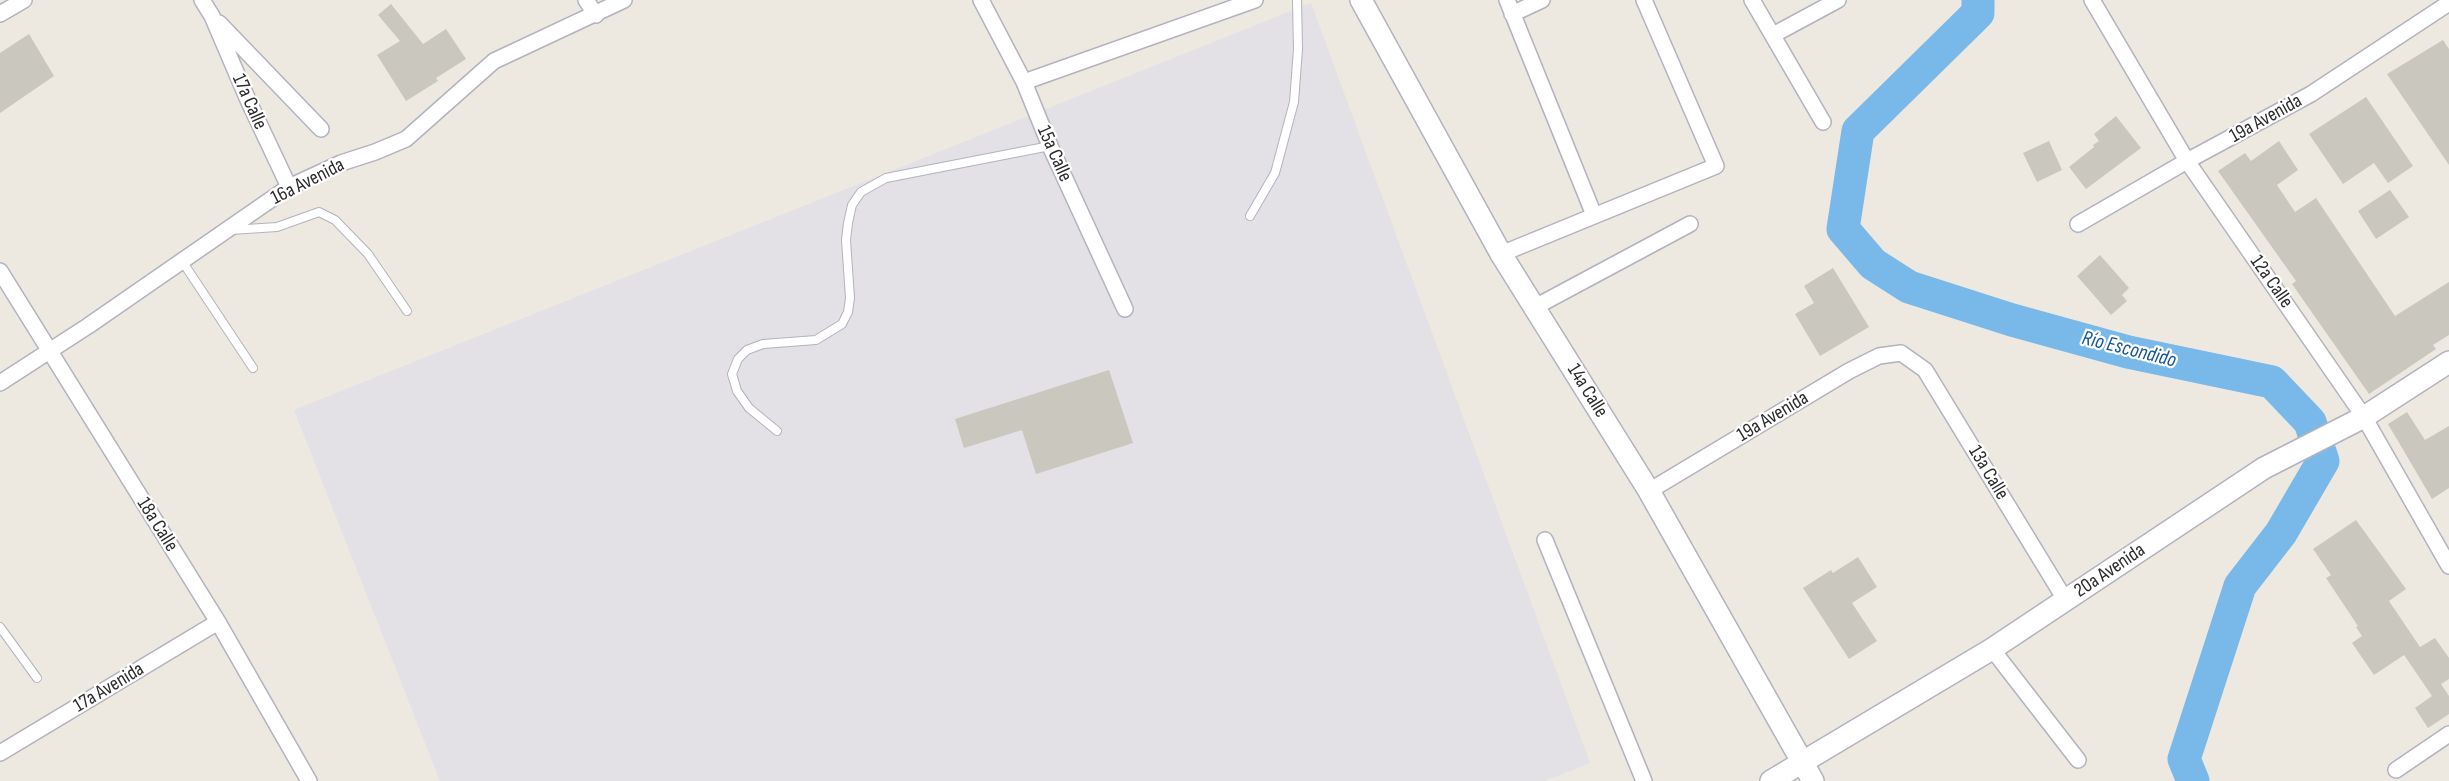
<!DOCTYPE html>
<meta charset="utf-8">
<style>
body{margin:0}
canvas{display:block;background:#ede9e0}
</style>
<canvas width="2449" height="781"></canvas>
<script>
const ctx = document.querySelector('canvas').getContext('2d');
ctx.lineJoin = 'round';
function fill(path, color) {
  ctx.fillStyle = color;
  ctx.fill(path, 'evenodd');
}
function poly(rows) {
  const path = new Path2D();
  for (const r of rows) {
    path.moveTo(r[0], r[1]);
    for (let i = 2; i < r.length; i += 2) path.lineTo(r[i], r[i + 1]);
  }
  return path;
}
function stroke(path, color, width, dash) {
  ctx.strokeStyle = color;
  ctx.lineWidth = width;
  ctx.lineCap = dash ? 'butt' : 'round';
  ctx.setLineDash(dash || []);
  ctx.stroke(path);
}
function write(font, color, halo, rows, align = 'center') {
  ctx.font = font + ' "Sofia Sans Condensed",sans-serif';
  ctx.lineWidth = 4.5;
  ctx.setLineDash([]);
  ctx.textBaseline = 'middle';
  ctx.strokeStyle = halo;
  ctx.fillStyle = color;
  for (const [text, x, y, turn = 0] of rows) {
    ctx.save();
    ctx.translate(x, y);
    ctx.rotate((+turn || 0) * Math.PI / 180);
    ctx.textAlign = isNaN(turn) ? turn : align;
    if (halo) ctx.strokeText(text, 0, 0);
    ctx.fillText(text, 0, 0);
    ctx.restore();
  }
}
const industrial = poly([
 [1311,3,1590,763,1545,781,440,781,294,410]
]);
const river = poly([
 [1978,0,1978,13,1858,131,1843,229,1873,264,1909,287,2012,320,2128,352,2272,382,2310,422,2323,461,2281,533,2240,586,2184,759,2193,781]
]);
const building = poly([
 [391,4,423,44,446,29,466,59,436,78,438,81,406,101,377,55,400,41,378,15],
 [29,34,54,76,0,113,0,53],
 [2443,40,2449,49,2449,165,2387,74],
 [2366,97,2413,166,2388,183,2374,163,2343,184,2309,134],
 [2116,116,2141,148,2086,189,2069,167,2094,147,2093,145,2099,141,2094,134],
 [2049,141,2062,170,2037,182,2023,153],
 [2279,141,2298,170,2277,185,2295,212,2316,198,2395,316,2449,282,2449,335,2433,345,2436,349,2369,394,2292,284,2296,281,2218,171,2245,153,2251,161],
 [2390,190,2409,217,2376,239,2358,211],
 [2100,255,2129,288,2122,295,2127,301,2111,315,2077,276],
 [1833,268,1869,327,1820,356,1795,314,1814,303,1804,286],
 [1109,370,1133,443,1036,474,1022,430,964,448,955,419],
 [2407,412,2425,440,2449,426,2449,488,2432,499,2388,424],
 [2356,520,2406,589,2389,601,2420,647,2435,638,2449,658,2449,679,2441,684,2449,696,2449,714,2428,728,2415,708,2432,696,2404,655,2374,675,2352,643,2362,636,2356,627,2358,626,2326,578,2331,575,2313,549],
 [1858,557,1877,587,1852,603,1877,641,1849,659,1803,588,1831,570,1833,573]
]);
const lane = poly([
 [1250,216,1275,173,1294,102,1298,49,1297,0],
 [231,230,277,227,319,212,335,220,368,254,407,311],
 [182,261,253,368],
 [777,431,749,408,737,391,732,374,738,359,747,350,763,344,816,340,842,324,848,312,850,298,846,240,848,223,852,205,861,192,886,178,1050,146],
 [0,627,37,678]
]);
const street = poly([
 [202,0,212,16,248,100,289,187],
 [586,0,596,15],
 [981,0,1024,82,1050,146,1125,309],
 [1507,0,1594,215],
 [1752,0,1823,122],
 [2092,0,2187,161,2364,417,2449,566],
 [0,14,24,0],
 [1512,14,1542,0],
 [219,23,321,129],
 [1773,35,1838,0],
 [1024,82,1255,0],
 [2078,224,2187,161,2311,94,2449,3],
 [1501,254,1716,166,1644,0],
 [0,271,218,622,309,781],
 [1535,307,1690,224],
 [0,383,88,326,289,187,341,163,375,152,406,139,494,61,624,0],
 [1649,491,1849,371,1879,356,1901,353,1925,370,2066,601],
 [1545,540,1644,781],
 [1992,649,2078,760],
 [0,753,218,622],
 [2396,770,2449,734]
]);
const secondary = poly([
 [1361,0,1501,254,1649,491,1813,781],
 [1771,781,1992,649,2264,468,2364,417,2449,362]
]);
const streetNames = [
 ["17a Calle",249,102,66],
 ["19a Avenida",2266,119,-29],
 ["15a Calle",1054,154,66],
 ["16a Avenida",308,182,-27],
 ["12a Calle",2271,282,55],
 ["14a Calle",1587,391,58],
 ["19a Avenida",1773,417,-31],
 ["13a Calle",1988,473,59],
 ["18a Calle",157,525,58],
 ["20a Avenida",2110,571,-34],
 ["17a Avenida",109,688,-31]
];
const waterNames = [
 ["Río Escondido",2129,350,14]
];
fill(industrial, '#e3e0e6');
stroke(river, '#78b9e9', 33);
fill(building, '#c9c7be');
stroke(lane, '#b3b3bf', 10);
stroke(street, '#b3b3bf', 18);
stroke(secondary, '#b3b3bf', 24);
stroke(lane, '#fff', 8);
stroke(street, '#fff', 15);
stroke(secondary, '#fff', 21);
write('20px', '#2c2c2c', '#fff', streetNames);
write('italic 21px', '#145699', '#fff', waterNames);
</script>
